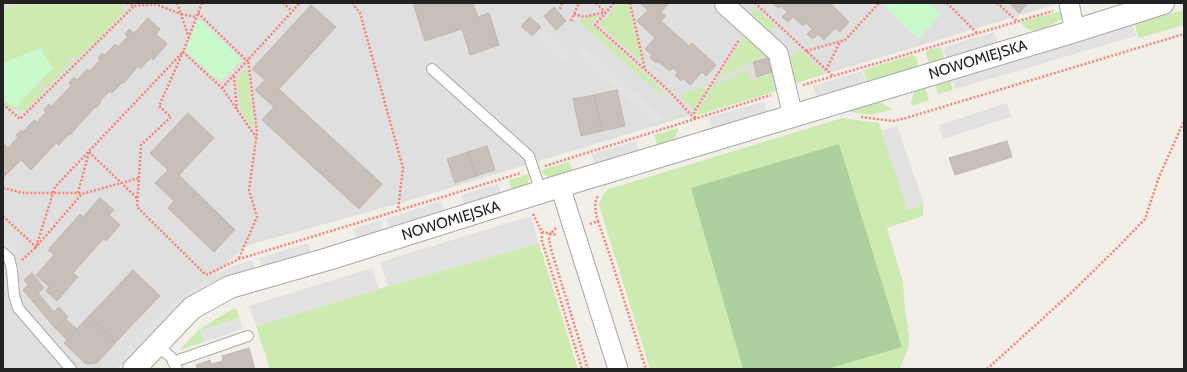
<!DOCTYPE html>
<style>
body{margin:0}
#map{position:relative;width:1187px;height:372px;overflow:hidden;background:#f2efe9;font-family:Cabin,sans-serif}
canvas{display:block}
.frame{position:absolute;inset:0;border:4px solid #222;pointer-events:none}
</style>
<div id="map">
<canvas width="1187" height="372"></canvas>
<div class="frame"></div>
</div>
<script>
const ctx = document.querySelector('canvas').getContext('2d');
ctx.lineJoin = 'round';
function fill(path, color) {
  ctx.fillStyle = color;
  ctx.fill(path, 'evenodd');
}
function poly(rows) {
  const path = new Path2D();
  for (const r of rows) {
    path.moveTo(r[0], r[1]);
    for (let i = 2; i < r.length; i += 2) path.lineTo(r[i], r[i + 1]);
  }
  return path;
}
function stroke(path, color, width, dash) {
  ctx.strokeStyle = color;
  ctx.lineWidth = width;
  ctx.lineCap = dash ? 'butt' : 'round';
  ctx.setLineDash(dash || []);
  ctx.stroke(path);
}
function write(font, color, halo, rows, align = 'center') {
  ctx.font = font + ' Cabin,sans-serif';
  ctx.lineWidth = 3;
  ctx.setLineDash([]);
  ctx.textBaseline = 'middle';
  ctx.strokeStyle = halo;
  ctx.fillStyle = color;
  for (const [text, x, y, turn = 0] of rows) {
    ctx.save();
    ctx.translate(x, y);
    ctx.rotate((+turn || 0) * Math.PI / 180);
    ctx.textAlign = isNaN(turn) ? turn : align;
    if (halo) ctx.strokeText(text, 0, 0);
    ctx.fillText(text, 0, 0);
    ctx.restore();
  }
}
const residential = poly([
 [3,3,1060,3,400,203,245,246,117,369,3,369]
]);
const grass = poly([
 [24,3,123,3,124,12,99,38,76,59,72,56,68,59,72,63,46,88,39,82,53,68,40,48,3,63,3,10],
 [619,3,628,3,642,62,601,26,601,23],
 [755,8,775,26,767,35,747,16],
 [1065,10,1065,17,1040,31,1030,30,1024,27,1021,22],
 [1184,10,1184,25,1139,38,1134,23],
 [599,14,591,24,664,92,661,95,584,26,580,21,582,19],
 [746,34,769,56,749,63,748,65,718,79],
 [941,47,945,60,929,64,926,54,927,50],
 [800,49,824,73,823,74,794,84,786,60],
 [912,55,916,57,919,67,867,83,863,70],
 [247,68,254,129,241,112,237,78],
 [747,70,751,81,772,74,777,91,698,115,696,113,714,85],
 [950,78,953,90,938,94,935,83],
 [36,84,42,89,43,93,25,111,10,108,3,101,3,99,11,106,16,107],
 [709,85,693,110,689,105,682,100,681,94],
 [925,86,929,100,912,106,911,102,915,90],
 [877,101,883,103,892,110,870,115,845,111],
 [842,118,879,123,908,210,924,204,923,216,887,228,903,282,905,310,909,335,909,345,900,369,650,369,600,209,599,203,604,193,609,189],
 [678,128,676,137,671,143,660,147,657,145,654,135],
 [569,162,573,171,555,179,548,177,544,175,541,170],
 [530,174,528,183,526,187,512,190,509,180],
 [539,243,578,369,270,369,256,326,388,286],
 [234,308,237,310,239,318,200,331,204,342,179,350,200,329]
]);
const forest = poly([
 [839,144,902,347,827,369,743,369,691,188]
]);
const park = poly([
 [883,3,929,3,941,14,918,39,882,4],
 [200,20,242,60,221,80,215,78,188,53,187,48,196,23],
 [40,48,53,68,16,107,11,106,3,99,3,63]
]);
const parking = poly([
 [1132,23,1136,36,955,89,952,77],
 [543,29,572,56,564,63,536,37],
 [994,32,998,44,947,60,943,47],
 [583,46,666,120,655,123,576,54],
 [862,71,866,83,817,98,813,86],
 [764,102,768,114,713,131,709,117],
 [1007,103,1011,117,943,139,939,125],
 [897,126,924,204,908,210,881,131],
 [636,141,640,153,595,167,592,154],
 [498,184,502,195,465,207,461,195],
 [441,201,445,213,390,230,386,219],
 [531,216,539,243,388,286,380,262],
 [380,220,384,232,357,241,353,229],
 [3,232,20,247,9,258,3,270],
 [308,243,311,255,263,270,259,258],
 [252,260,256,272,133,360,124,351,165,309,198,285,207,279,230,267],
 [372,268,379,289,256,326,249,306],
 [239,318,243,329,204,342,200,331]
]);
const building = poly([
 [413,3,473,3,478,17,489,13,499,45,470,55,462,29,425,41,413,3],
 [642,3,669,3,661,12,666,16,661,21,689,46,692,43,716,65,706,76,702,72,690,85,683,78,681,81,675,75,678,73,673,68,670,71,657,61,656,63,650,58,652,55,645,49,655,38,637,21,648,10,641,4,642,3],
 [772,3,830,3,849,22,840,32,835,28,824,40,818,34,813,39,807,34,812,29,806,23,803,26,793,17,788,22,782,17,787,12,781,6,778,8,772,3],
 [1009,3,1028,3,1019,13,1009,3],
 [311,5,336,27,279,89,382,184,359,209,262,120,274,107,255,90,265,80,252,69,311,5],
 [554,7,566,21,556,30,544,16,554,7],
 [530,17,541,27,532,36,521,26,530,17],
 [148,18,160,29,156,34,167,44,153,60,151,58,140,69,138,66,124,83,123,82,112,93,110,91,100,101,101,102,96,108,95,107,70,135,69,134,59,145,56,143,31,170,21,160,3,178,4,144,8,148,18,137,16,135,21,130,23,132,34,120,37,122,46,112,44,110,49,104,51,107,71,86,69,83,74,77,77,80,87,69,90,71,100,60,98,58,102,53,105,55,115,44,118,47,128,36,125,34,129,29,134,33,148,18],
 [768,58,772,72,757,77,753,62,768,58],
 [617,90,625,126,602,131,594,95,617,90],
 [594,95,602,131,581,136,573,99,594,95],
 [188,113,214,138,179,175,235,230,214,252,168,208,174,201,155,183,168,170,150,153,188,113],
 [1007,141,1012,157,955,175,949,158,1007,141],
 [487,146,495,170,476,176,468,152,487,146],
 [468,152,476,176,455,183,447,159,468,152],
 [100,198,114,210,109,215,120,225,106,241,104,238,73,273,78,277,57,301,46,291,49,287,36,275,54,255,48,250,80,214,83,217,100,198],
 [133,270,160,296,116,342,89,316,133,270],
 [32,273,44,288,38,293,54,312,59,307,68,317,55,328,23,290,28,285,24,280,32,273],
 [89,316,116,342,97,363,86,364,64,343,89,316],
 [65,319,77,329,67,340,55,328,65,319],
 [249,348,255,369,198,369,196,365,210,360,211,364,223,361,222,356,249,348]
]);
const path = poly([
 [127,3,134,6,155,4,181,14,188,35],
 [177,3,181,14,196,17],
 [202,3,183,52,159,106,171,117,141,145,137,207,206,275,239,259,521,173],
 [283,3,292,11],
 [352,3,360,13,403,168,398,210],
 [596,3,605,12],
 [614,3,595,25,668,90,695,119],
 [630,3,645,69],
 [755,3,833,76],
 [947,3,977,33],
 [997,3,1017,21],
 [560,9,562,3],
 [198,13,247,61],
 [574,14,584,17,605,12],
 [571,21,579,3],
 [806,51,845,40,879,3],
 [826,70,840,42],
 [234,76,237,109],
 [803,85,1053,11],
 [222,88,300,3],
 [3,104,20,119,134,6],
 [861,117,893,121,906,118,1184,34],
 [695,118,694,112,739,40],
 [89,152,137,198],
 [545,166,771,95],
 [3,188,24,193,81,193],
 [78,193,89,152],
 [533,214,542,232,557,235],
 [3,216,36,247,82,194,139,178],
 [598,221,610,256,646,369],
 [590,224,598,221,596,214,595,203,598,195],
 [556,228,550,234,549,239,551,249,588,369],
 [542,232,542,241,582,369],
 [239,258,257,217,249,190,257,132,248,59],
 [22,260,36,247,55,187,183,52,222,88,256,137],
 [987,369,1072,292,1119,246,1145,219,1159,177,1184,121]
]);
const service = poly([
 [432,69,529,156,541,192],
 [3,253,9,258,12,270,14,295,18,308,71,369],
 [156,345,171,357,177,369],
 [173,362,248,336]
]);
const minor = poly([
 [725,3,725,5,778,53,793,116],
 [1069,3,1075,31],
 [560,186,618,369]
]);
const tertiary = poly([
 [134,369,192,308,230,287,328,259,560,186,1075,31,1163,3]
]);
const streetNames = [
 ["NOWOMIEJSKA",978,60,-17],
 ["NOWOMIEJSKA",451,221,-17]
];
fill(residential, '#e0dfdf');
fill(grass, '#cdebb0');
fill(forest, '#add19e');
fill(park, '#c8facc');
fill(parking, '#e2e2e2');
fill(building, '#c7bfb8');
stroke(building, '#c4b6ab', 1);
stroke(service, '#a9a9a9', 12);
stroke(minor, '#a9a9a9', 21);
stroke(tertiary, '#a9a9a9', 24);
stroke(path, '#fa8072', 2.5, [2, 2]);
stroke(service, '#fff', 10);
stroke(minor, '#fff', 19);
stroke(tertiary, '#fff', 22);
write('15px', '#222', '#fff', streetNames);
</script>
